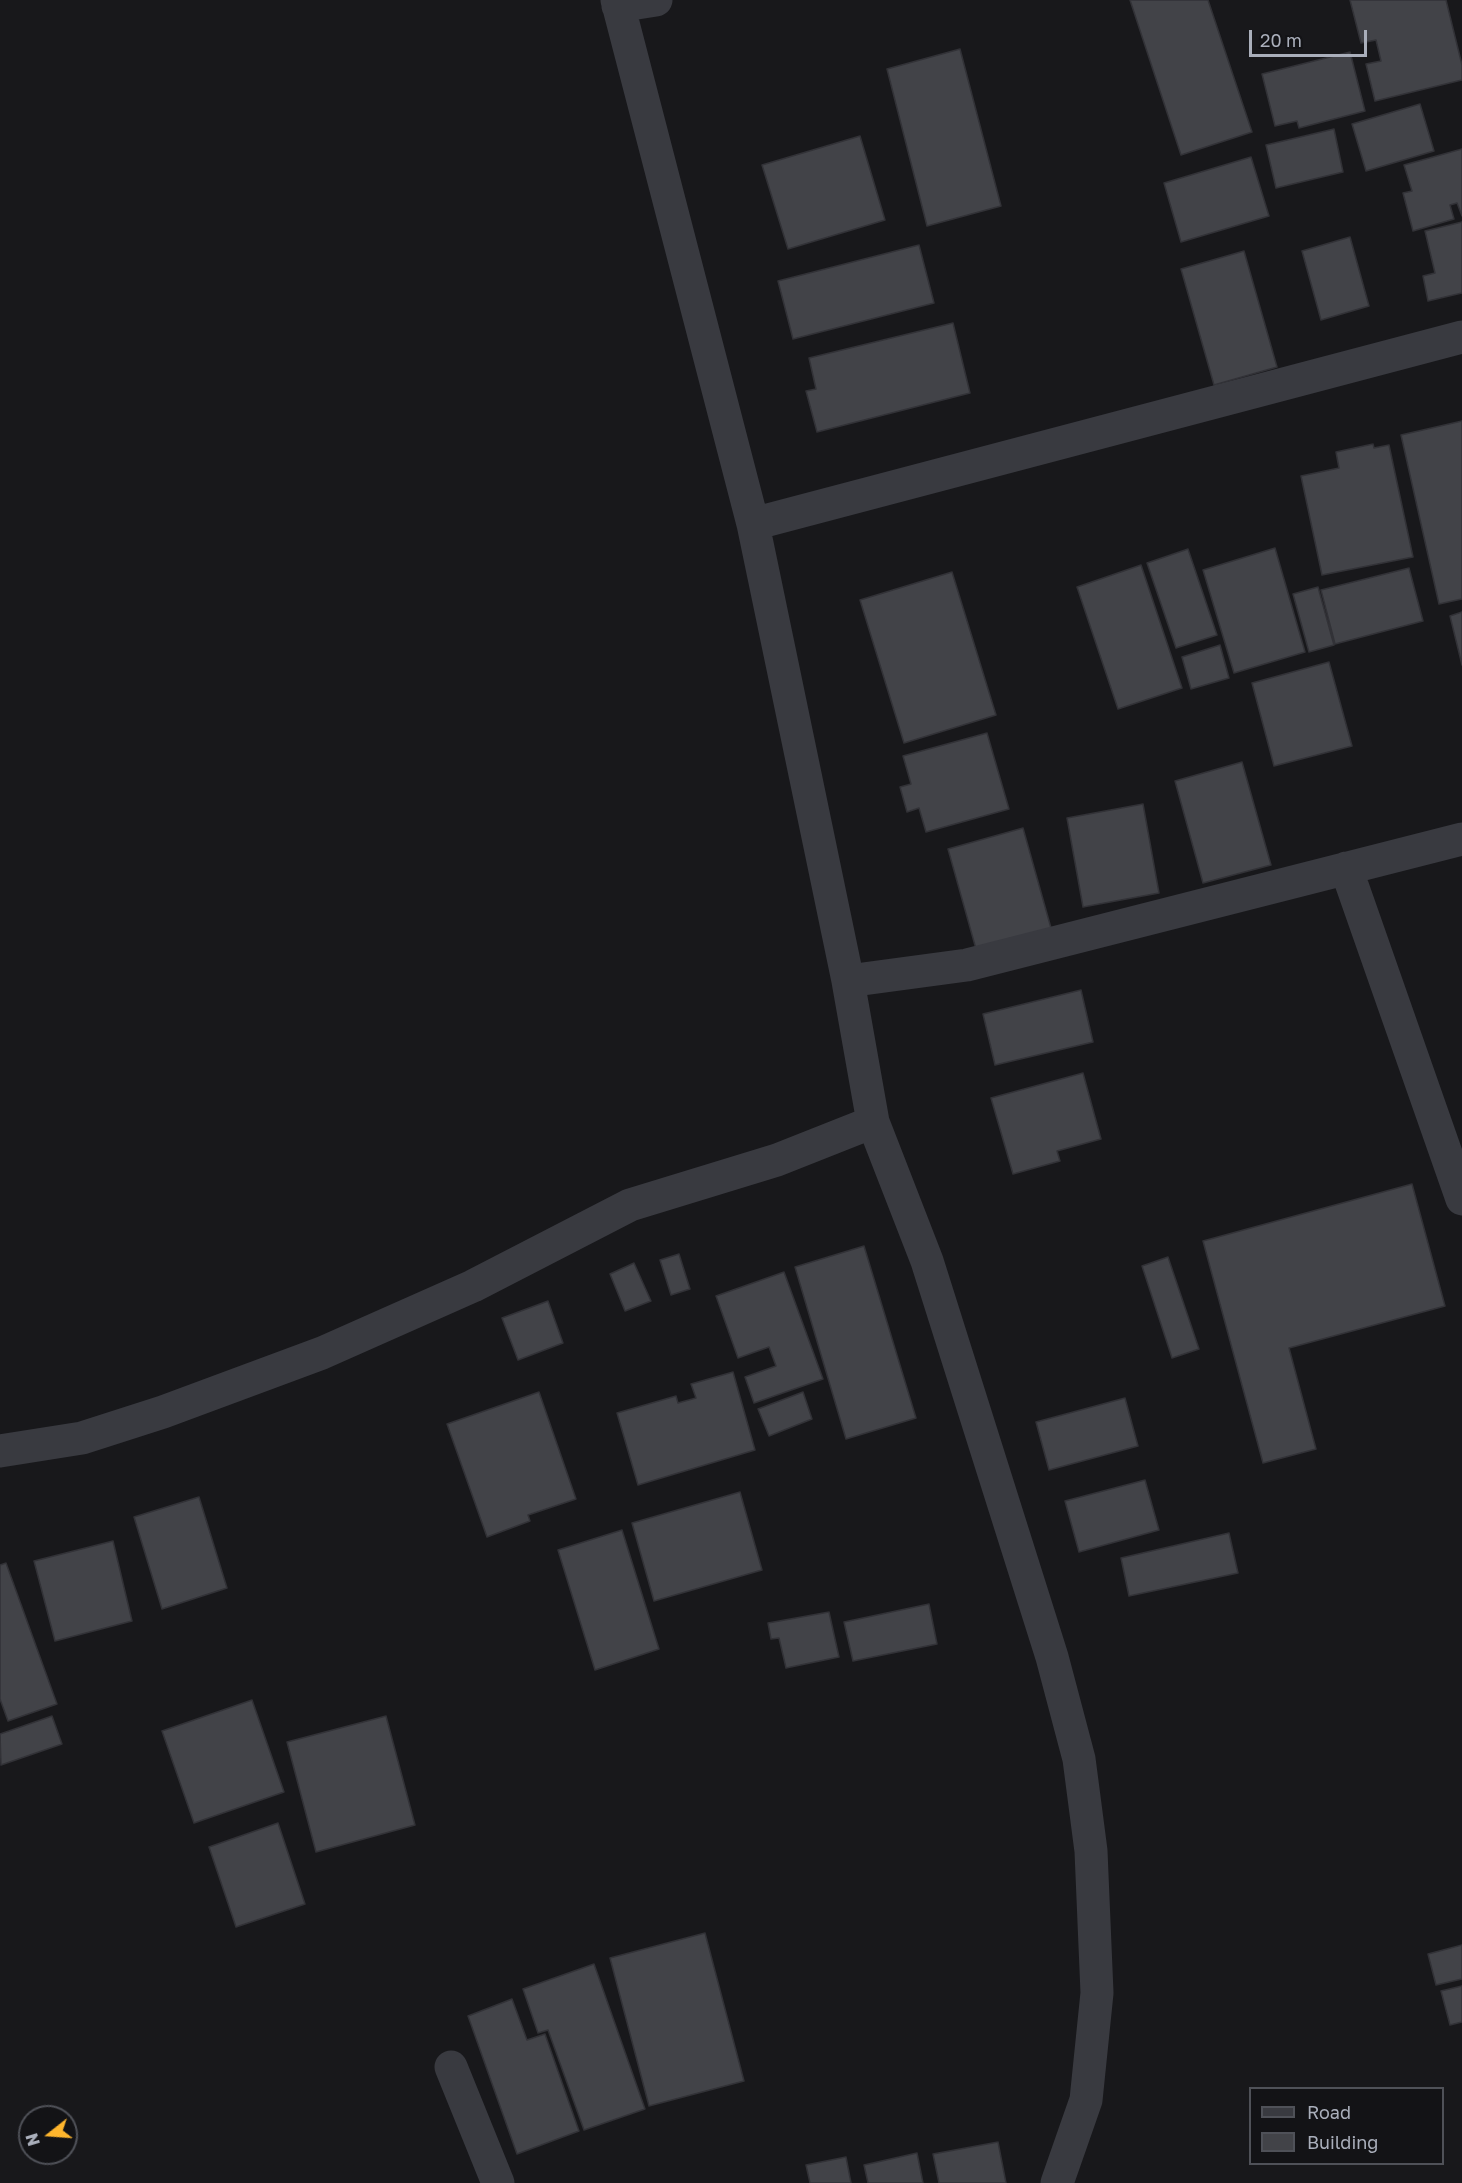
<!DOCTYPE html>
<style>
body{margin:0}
#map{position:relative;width:1462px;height:2183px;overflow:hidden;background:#18181b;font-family:"Golos Text",sans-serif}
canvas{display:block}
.legend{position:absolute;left:1249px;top:2087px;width:195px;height:78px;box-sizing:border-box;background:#131316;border:2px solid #4f5158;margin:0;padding:8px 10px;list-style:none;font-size:18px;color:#aaafbb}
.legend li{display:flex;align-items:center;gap:12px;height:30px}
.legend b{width:30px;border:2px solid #4f5158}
.north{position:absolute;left:18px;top:2105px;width:60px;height:60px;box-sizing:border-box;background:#131316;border:2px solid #4f5158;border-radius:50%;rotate:253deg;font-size:16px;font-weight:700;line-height:24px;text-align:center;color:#aaafbb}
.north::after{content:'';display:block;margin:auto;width:21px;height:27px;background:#feb52d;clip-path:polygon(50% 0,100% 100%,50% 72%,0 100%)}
.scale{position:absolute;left:1249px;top:30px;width:118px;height:27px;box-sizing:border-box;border:3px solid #aaafbb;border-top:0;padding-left:8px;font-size:18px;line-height:21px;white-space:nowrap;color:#aaafbb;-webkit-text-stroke:4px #131316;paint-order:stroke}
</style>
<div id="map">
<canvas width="1462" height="2183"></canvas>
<ul class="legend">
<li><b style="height:8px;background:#393a40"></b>Road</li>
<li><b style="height:16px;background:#424348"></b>Building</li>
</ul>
<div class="north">N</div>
<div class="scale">20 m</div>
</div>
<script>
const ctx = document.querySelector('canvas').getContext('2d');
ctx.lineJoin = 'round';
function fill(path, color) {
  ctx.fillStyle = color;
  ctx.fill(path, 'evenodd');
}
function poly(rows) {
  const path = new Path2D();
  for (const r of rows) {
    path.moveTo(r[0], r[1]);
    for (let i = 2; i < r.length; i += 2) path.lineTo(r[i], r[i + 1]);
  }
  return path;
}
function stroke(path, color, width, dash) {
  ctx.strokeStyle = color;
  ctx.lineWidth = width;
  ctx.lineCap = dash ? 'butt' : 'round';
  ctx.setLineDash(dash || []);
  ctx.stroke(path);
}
const building = poly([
 [1130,0,1208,0,1252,132,1181,155,1130,0],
 [1350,0,1446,0,1462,65,1462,80,1375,101,1366,64,1381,61,1376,40,1361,43,1350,0],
 [960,49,1001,206,927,226,887,69,960,49],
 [1350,52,1365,111,1299,128,1297,121,1275,126,1262,74,1350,52],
 [1420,104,1434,151,1366,171,1352,124,1420,104],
 [1334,129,1343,172,1276,188,1266,145,1334,129],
 [860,136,885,220,788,249,762,165,860,136],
 [1462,149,1462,216,1457,203,1450,205,1454,219,1413,231,1403,193,1412,191,1404,165,1462,149],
 [1251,157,1269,216,1181,242,1164,183,1251,157],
 [1462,222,1462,293,1428,301,1423,276,1435,273,1425,231,1462,222],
 [1350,237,1369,306,1321,320,1302,251,1350,237],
 [919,245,934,303,793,339,778,281,919,245],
 [1244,251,1277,367,1214,385,1181,269,1244,251],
 [953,323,970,393,817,432,806,391,816,389,809,358,953,323],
 [1462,421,1462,599,1439,604,1401,435,1462,421],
 [1373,444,1374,448,1389,445,1413,557,1322,575,1301,476,1339,468,1336,452,1373,444],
 [1275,548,1305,652,1234,673,1203,570,1275,548],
 [1188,549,1217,635,1176,648,1147,563,1188,549],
 [1141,565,1182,688,1118,709,1077,587,1141,565],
 [1409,568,1423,621,1335,644,1321,590,1409,568],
 [952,572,996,715,904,743,860,600,952,572],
 [1318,587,1334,645,1309,652,1293,594,1318,587],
 [1462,612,1462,665,1450,616,1462,612],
 [1220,645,1229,678,1191,689,1182,657,1220,645],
 [1329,662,1352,746,1274,766,1252,683,1329,662],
 [987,733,1009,809,926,832,919,808,907,812,900,787,911,784,903,756,987,733],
 [1242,762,1271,865,1203,883,1175,781,1242,762],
 [1143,804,1159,893,1083,907,1067,818,1143,804],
 [1023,828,1051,928,976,949,948,849,1023,828],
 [1081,990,1093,1042,995,1065,983,1014,1081,990],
 [1083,1073,1101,1139,1057,1151,1060,1161,1013,1174,991,1098,1083,1073],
 [1412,1184,1445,1306,1289,1348,1316,1449,1263,1463,1203,1241,1412,1184],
 [864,1246,916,1418,846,1439,795,1267,864,1246],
 [679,1254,690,1289,671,1295,660,1260,679,1254],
 [1168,1257,1199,1349,1172,1358,1142,1266,1168,1257],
 [634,1263,651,1301,625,1311,610,1274,634,1263],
 [784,1272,823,1379,754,1403,745,1377,776,1366,769,1347,738,1358,716,1296,784,1272],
 [548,1301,563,1343,518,1360,502,1318,548,1301],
 [733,1372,755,1450,638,1485,617,1413,676,1396,678,1403,696,1398,691,1384,733,1372],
 [539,1392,576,1499,528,1515,530,1521,487,1537,447,1424,539,1392],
 [803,1392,812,1419,769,1436,758,1409,803,1392],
 [1125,1398,1138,1446,1049,1470,1036,1422,1125,1398],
 [1145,1480,1159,1530,1079,1552,1065,1501,1145,1480],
 [740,1492,762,1570,654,1601,632,1523,740,1492],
 [199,1497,227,1588,162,1609,134,1517,199,1497],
 [622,1530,659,1649,595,1670,558,1550,622,1530],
 [1229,1533,1238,1573,1129,1596,1121,1558,1229,1533],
 [113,1541,132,1621,55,1641,34,1561,113,1541],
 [6,1563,57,1704,8,1721,0,1699,0,1565,6,1563],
 [929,1604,937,1644,853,1661,844,1622,929,1604],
 [829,1612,839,1657,786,1668,779,1638,771,1639,768,1623,829,1612],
 [252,1700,284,1792,194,1823,162,1731,252,1700],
 [52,1716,62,1744,1,1765,0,1734,52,1716],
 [386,1716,415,1825,316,1852,287,1742,386,1716],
 [278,1823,305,1904,236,1927,209,1847,278,1823],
 [705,1933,744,2081,649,2106,610,1958,705,1933],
 [1462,1945,1462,1979,1436,1985,1428,1954,1462,1945],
 [594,1964,645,2109,584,2130,548,2030,538,2033,523,1989,594,1964],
 [1462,1986,1462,2022,1450,2025,1441,1991,1462,1986],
 [512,1999,527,2040,545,2034,579,2131,517,2154,468,2016,512,1999],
 [998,2142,1006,2183,939,2183,933,2154,998,2142],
 [917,2153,923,2183,868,2183,864,2165,917,2153],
 [846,2157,851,2183,810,2183,806,2165,846,2157]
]);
const street = poly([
 [617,0,753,524,848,981,873,1122,927,1261,1052,1657,1079,1759,1091,1851,1097,1993,1086,2100,1057,2183],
 [618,6,656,0],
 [753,524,1462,337],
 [1346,868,1462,1199],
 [848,981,967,965,1462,839],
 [0,1451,82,1438,163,1412,322,1353,473,1286,630,1205,777,1160,873,1122],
 [451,2067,498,2183]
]);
fill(building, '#424348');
stroke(building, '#323237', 1.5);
stroke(street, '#393a40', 33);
</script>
